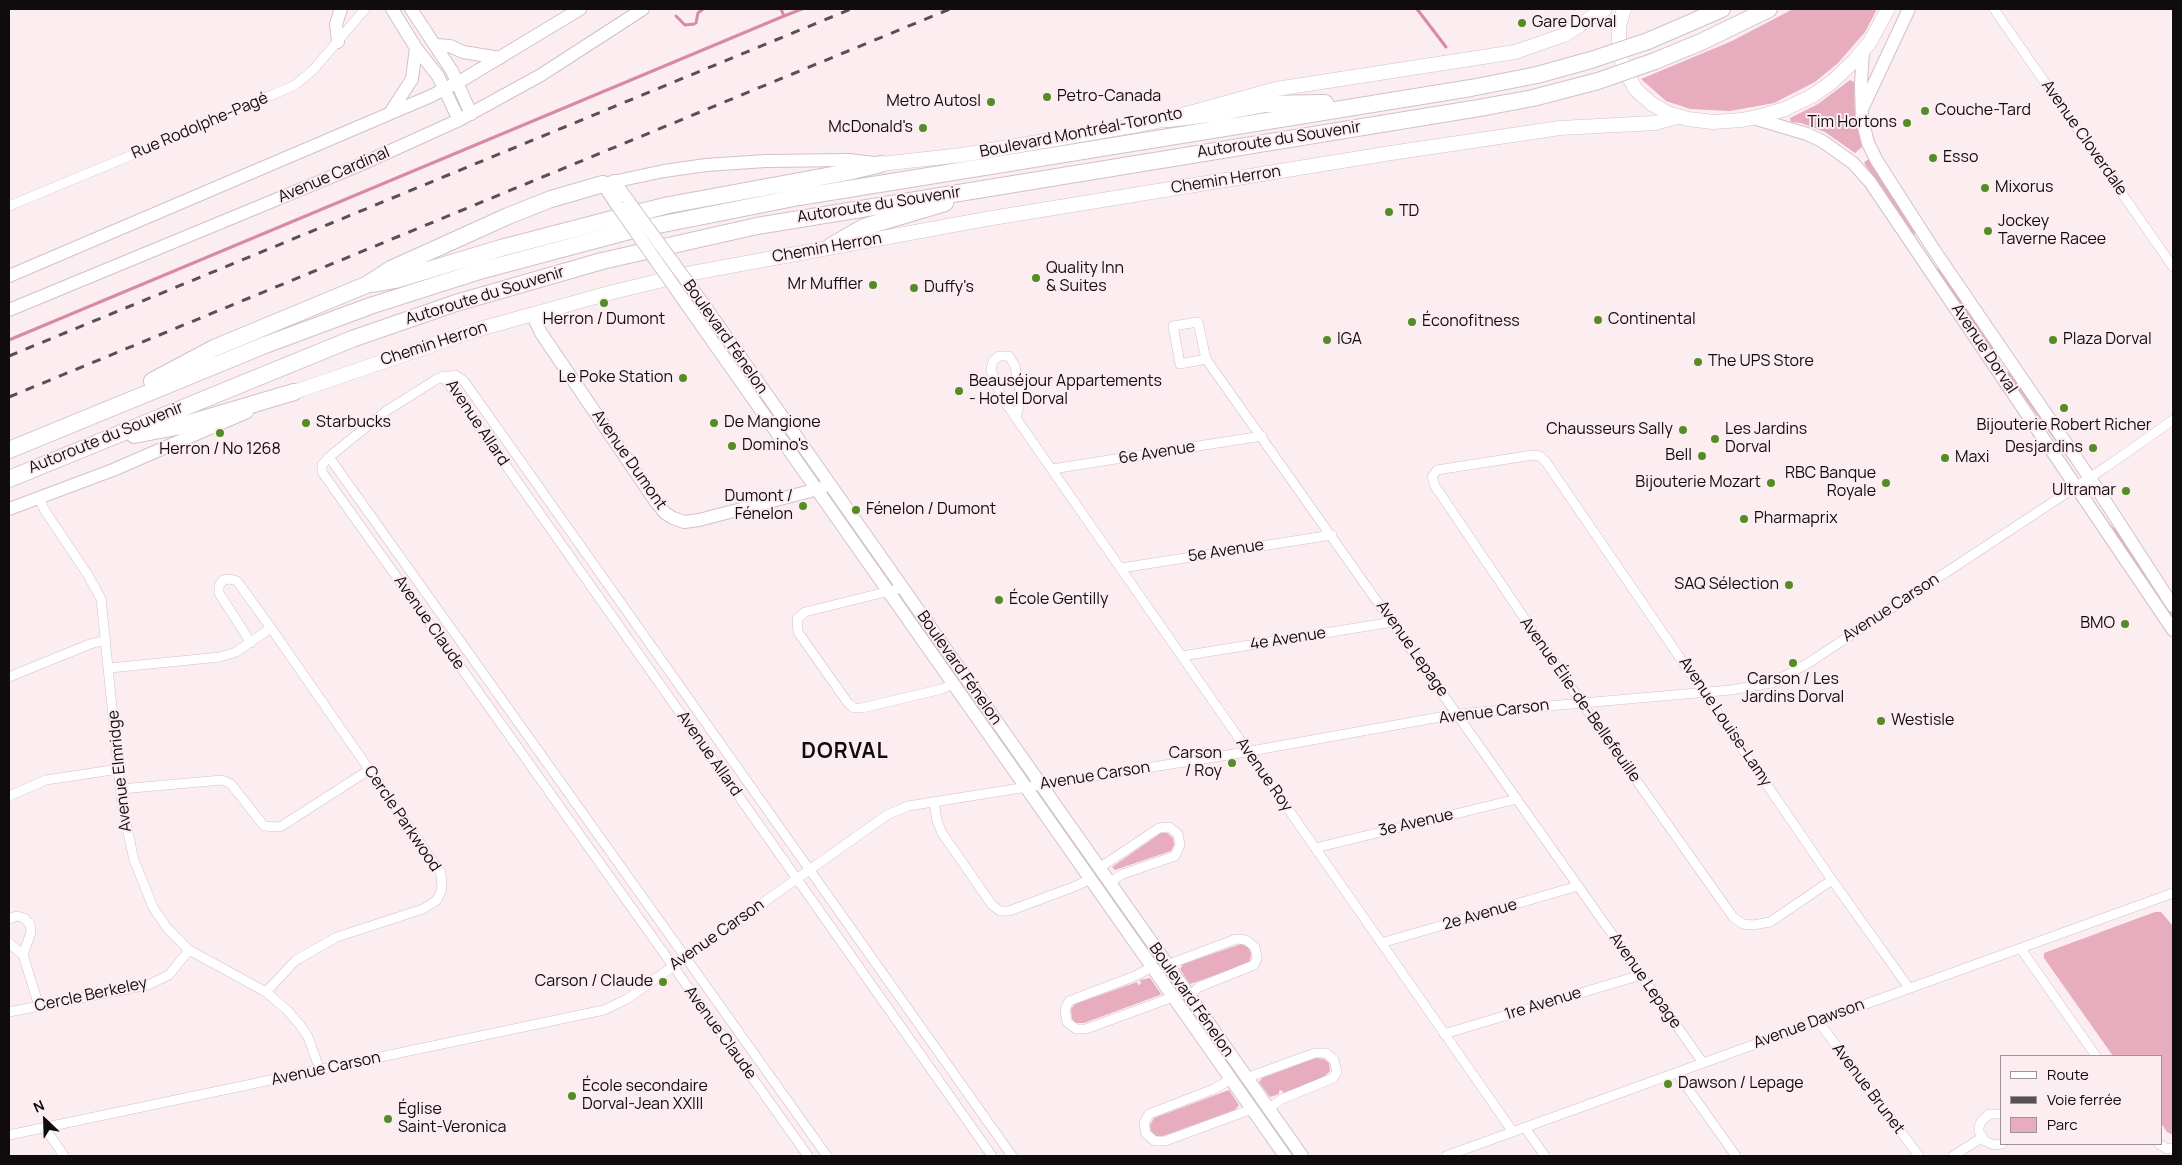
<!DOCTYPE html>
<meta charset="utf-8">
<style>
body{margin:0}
#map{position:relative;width:2182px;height:1165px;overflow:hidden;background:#fcedf1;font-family:Manrope,sans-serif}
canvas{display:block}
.frame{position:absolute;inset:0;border:10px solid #100b0d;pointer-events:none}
.legend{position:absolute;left:2000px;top:1055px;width:162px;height:90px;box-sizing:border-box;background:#fcedf1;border:1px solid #9e9396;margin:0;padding:6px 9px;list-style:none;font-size:15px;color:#100b0d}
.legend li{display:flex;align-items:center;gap:10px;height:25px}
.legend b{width:25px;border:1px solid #9e9396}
.north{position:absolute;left:20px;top:1095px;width:50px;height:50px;-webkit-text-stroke:4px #fcedf1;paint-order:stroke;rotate:336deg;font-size:14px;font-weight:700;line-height:20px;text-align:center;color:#100b0d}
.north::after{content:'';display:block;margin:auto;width:18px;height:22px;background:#100b0d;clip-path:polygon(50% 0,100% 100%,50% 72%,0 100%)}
</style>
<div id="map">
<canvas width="2182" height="1165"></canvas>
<div class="frame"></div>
<ul class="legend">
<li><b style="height:6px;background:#fff"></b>Route</li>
<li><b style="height:6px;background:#585053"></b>Voie ferrée</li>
<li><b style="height:14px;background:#e7acbe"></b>Parc</li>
</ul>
<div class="north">N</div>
</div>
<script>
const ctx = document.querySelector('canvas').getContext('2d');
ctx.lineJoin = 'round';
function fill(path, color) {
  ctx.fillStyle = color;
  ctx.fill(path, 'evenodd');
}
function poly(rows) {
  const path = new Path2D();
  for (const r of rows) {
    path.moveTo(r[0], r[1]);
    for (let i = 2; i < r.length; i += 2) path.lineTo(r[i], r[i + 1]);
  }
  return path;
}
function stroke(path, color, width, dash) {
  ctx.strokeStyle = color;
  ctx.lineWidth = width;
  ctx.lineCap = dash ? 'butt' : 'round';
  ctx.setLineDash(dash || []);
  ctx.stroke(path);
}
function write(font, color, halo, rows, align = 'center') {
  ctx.font = font + ' Manrope,sans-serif';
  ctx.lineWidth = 4;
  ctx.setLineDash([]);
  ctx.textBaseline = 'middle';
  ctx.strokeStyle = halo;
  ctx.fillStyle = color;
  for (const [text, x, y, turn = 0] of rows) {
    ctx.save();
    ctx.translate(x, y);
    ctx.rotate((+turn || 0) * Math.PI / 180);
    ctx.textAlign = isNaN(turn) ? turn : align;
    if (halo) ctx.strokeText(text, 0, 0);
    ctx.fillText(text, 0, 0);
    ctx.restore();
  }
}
const green = poly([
 [1793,9,1877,9,1865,32,1838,63,1815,82,1774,103,1730,111,1690,109,1666,101,1641,79,1732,41],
 [1850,80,1854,82,1855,116,1863,146,1855,153,1825,132,1801,123,1791,122,1790,118,1818,104],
 [1867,160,1870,160,1916,233,1914,235,1864,163],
 [1939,268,1996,351,1993,353,1936,269],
 [2010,372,2072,462,2071,463,2007,373],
 [2106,520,2119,533,2173,616,2173,620],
 [1161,833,1167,833,1173,838,1174,845,1171,851,1115,870,1112,867],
 [2155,912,2161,912,2173,926,2173,1135,2167,1132,2161,1123,2161,1056,2113,1056,2044,958,2044,953],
 [1241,944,1248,947,1251,953,1250,961,1244,965,1190,984,1180,969,1183,964],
 [1150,978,1161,994,1160,995,1084,1023,1076,1023,1072,1019,1071,1009,1075,1004,1137,982,1138,985,1141,984,1140,980],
 [1316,1058,1324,1059,1329,1063,1330,1071,1323,1078,1283,1093,1282,1090,1279,1091,1279,1094,1270,1097,1259,1082,1262,1078],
 [1229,1090,1239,1105,1235,1110,1163,1136,1156,1136,1151,1131,1150,1125,1154,1118]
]);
const stream = poly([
 [781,9,784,16,802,9],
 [1417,9,1446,47],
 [676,16,685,25,694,24,696,23,698,13,703,9],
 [9,340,784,16]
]);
const street = poly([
 [1994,9,2173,267],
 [9,206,173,138,295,85,314,69,365,9],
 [1206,359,1180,364,1173,326,1198,322,1206,359,1703,1063],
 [443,376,992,1156],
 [1016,418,1019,406,1019,388,1015,366,1009,356,999,356,993,361,991,370,1002,398,1513,1132],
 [329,457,827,1156],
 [1052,469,1262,436],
 [39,498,45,511,88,575,101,599,122,805,134,860,153,907,167,928,189,950,266,992,288,1011,300,1025,308,1037,320,1070],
 [1121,568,1332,535],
 [902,588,805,612,797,619,798,632,848,703,854,708,862,708,942,689,953,684],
 [251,643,219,593,219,586,223,580,230,579,237,581,271,628],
 [1182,656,1393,622],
 [110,668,220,657,236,652,271,628,441,873,442,889,437,900,423,909,337,937,296,960,266,992],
 [9,677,90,644,106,640],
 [121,789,222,780,231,784,264,826,280,827,369,770],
 [9,796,46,780,119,769],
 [934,802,937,821,942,833,992,905,1000,911,1009,911,1076,886,1090,879],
 [1315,848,1517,799],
 [1099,868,1159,828,1169,827,1178,834,1180,845,1175,856,1123,874,1116,878,1111,885],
 [1832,880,1770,922,1753,925,1743,924,1733,917,1581,702,1435,486,1432,477,1437,470,1533,455,1540,456,1546,462,1832,880,1909,988],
 [9,919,17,916,24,918,30,924,31,932,23,955],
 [9,943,23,955,39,1006],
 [1381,943,1578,886],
 [2021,949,2096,1056],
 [1167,965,1236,939,1246,940,1255,947,1257,958,1254,965,1199,987,1189,996],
 [1152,967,1135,976,1069,1001,1065,1010,1067,1022,1076,1029,1086,1029,1173,997],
 [9,1012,148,985,169,975,189,950],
 [1818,1021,1919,1156],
 [1444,1034,1641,975],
 [1677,1073,1736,1156],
 [1246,1078,1315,1053,1326,1053,1334,1060,1337,1072,1333,1078,1282,1099,1268,1109],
 [1231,1079,1214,1089,1149,1114,1144,1123,1146,1134,1155,1141,1165,1141,1252,1109],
 [2001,1114,1989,1114,1981,1122,1979,1127,1979,1132,1985,1141,1994,1145,2002,1144],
 [45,1128,64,1156],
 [1525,1128,1545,1156],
 [9,1135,604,1010,627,999,887,815,908,806,1234,754,1457,714,1731,690,1772,683,1810,662,2106,467,2173,420],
 [2159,1144,2167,1149,2173,1148],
 [808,1156,322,472,322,465,329,457,386,411,437,379,455,375,464,381,1012,1156],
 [1446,1156,2173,893],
 [1953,1156,1981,1138]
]);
const secondary = poly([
 [392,9,416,48,438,76,459,120],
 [411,9,452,71,471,114],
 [338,42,336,24,341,9],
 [436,45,450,46,463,52,500,58],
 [1863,51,1861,84,1862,119,1868,143,1877,161,1934,250,2098,490,2173,606],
 [1863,107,1909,9],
 [390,113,412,79,416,48],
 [1753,118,1807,134,1822,141,1853,163,1870,182,2173,630],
 [614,181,629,202],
 [617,205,603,184,664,171,706,165,766,161,849,160,874,163],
 [9,276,431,96,464,79,580,9],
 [699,298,1302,1156],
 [685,302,1285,1156],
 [9,310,355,167,459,120,541,75,643,9],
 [532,314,541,333,656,502,665,513,673,518,684,522,699,520,822,488],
 [9,509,113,470,247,412]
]);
const primary = poly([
 [1624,9,1619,26,1619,47,1623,66,1636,90,1652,104,1670,114,1688,119,1713,122,1742,120,1765,115,1785,109,1812,96,1832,82,1854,61,1870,42,1888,9],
 [881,164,962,155,1138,125,1168,119,1276,89,1515,52,1564,35,1605,9],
 [294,392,476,330,613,292,692,273,986,219,1391,153,1560,128,1655,123,1677,117]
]);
const highway = poly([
 [1648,41,1722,9],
 [1655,61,1701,42,1769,9],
 [1168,119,1218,113,1265,104,1325,103],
 [831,246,864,227,945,203],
 [373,284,395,280,501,248,612,219,669,205,848,172,881,164],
 [152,381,214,348,366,285,391,269,508,216,551,199,603,184],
 [134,435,176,427,294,392],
 [9,450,265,345,370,306,483,270,633,230,799,197,1471,88,1537,75,1591,60],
 [9,479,352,339,456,303,602,261,757,226,1479,108,1533,98,1598,81]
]);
const rail = poly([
 [9,356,851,9],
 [9,397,950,9]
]);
const secondaryBridge = poly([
 [629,202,699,298],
 [617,205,685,302]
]);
const highwayBridge = poly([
 [1591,60,1648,41],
 [1598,81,1655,61]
]);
const markers = [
 [1522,23,5,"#558c26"],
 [1047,97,5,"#558c26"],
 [991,102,5,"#558c26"],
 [1925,111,5,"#558c26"],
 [1907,123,5,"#558c26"],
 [923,128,5,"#558c26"],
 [1933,158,5,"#558c26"],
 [1985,188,5,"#558c26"],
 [1389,212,5,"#558c26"],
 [1988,231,5,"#558c26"],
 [1036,278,5,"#558c26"],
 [873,285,5,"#558c26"],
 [914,288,5,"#558c26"],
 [604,303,5,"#558c26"],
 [1598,320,5,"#558c26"],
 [1412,322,5,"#558c26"],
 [1327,340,5,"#558c26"],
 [2053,340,5,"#558c26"],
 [1698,362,5,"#558c26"],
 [683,378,5,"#558c26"],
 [959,391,5,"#558c26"],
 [2064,408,5,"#558c26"],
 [306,423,5,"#558c26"],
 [714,423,5,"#558c26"],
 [1683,430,5,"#558c26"],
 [220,433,5,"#558c26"],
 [1715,439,5,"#558c26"],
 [732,446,5,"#558c26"],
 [2093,448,5,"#558c26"],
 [1702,456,5,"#558c26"],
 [1945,458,5,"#558c26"],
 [1771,483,5,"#558c26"],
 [1886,483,5,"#558c26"],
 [2126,491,5,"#558c26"],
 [803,506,5,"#558c26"],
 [856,510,5,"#558c26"],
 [1744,519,5,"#558c26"],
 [1789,585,5,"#558c26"],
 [999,600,5,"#558c26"],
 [2125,624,5,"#558c26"],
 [1793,663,5,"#558c26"],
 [1881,721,5,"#558c26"],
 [1232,763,5,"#558c26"],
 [663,982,5,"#558c26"],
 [1668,1084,5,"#558c26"],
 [572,1096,5,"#558c26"],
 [388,1119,5,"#558c26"]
];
const poiNames = [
 ["Gare Dorval",1532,23],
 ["Petro-Canada",1057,97],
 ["Metro Autosl",981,102,"right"],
 ["Couche-Tard",1935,111],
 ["Tim Hortons",1897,123,"right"],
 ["McDonald's",913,128,"right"],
 ["Esso",1943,158],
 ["Mixorus",1995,188],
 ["TD",1399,212],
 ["Jockey",1998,222],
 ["Taverne Racee",1998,240],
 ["Quality Inn",1046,269],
 ["& Suites",1046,287],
 ["Mr Muffler",863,285,"right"],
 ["Duffy's",924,288],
 ["Herron / Dumont",604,320,"center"],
 ["Continental",1608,320],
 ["Éconofitness",1422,322],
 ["IGA",1337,340],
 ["Plaza Dorval",2063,340],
 ["The UPS Store",1708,362],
 ["Le Poke Station",673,378,"right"],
 ["Beauséjour Appartements",969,382],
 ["- Hotel Dorval",969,400],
 ["Starbucks",316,423],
 ["De Mangione",724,423],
 ["Bijouterie Robert Richer",2064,426,"center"],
 ["Chausseurs Sally",1673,430,"right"],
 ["Les Jardins",1725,430],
 ["Dorval",1725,448],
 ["Domino's",742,446],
 ["Desjardins",2083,448,"right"],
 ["Herron / No 1268",220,450,"center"],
 ["Bell",1692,456,"right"],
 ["Maxi",1955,458],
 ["RBC Banque",1876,474,"right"],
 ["Royale",1876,492,"right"],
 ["Bijouterie Mozart",1761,483,"right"],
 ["Ultramar",2116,491,"right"],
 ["Dumont /",793,497,"right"],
 ["Fénelon",793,515,"right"],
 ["Fénelon / Dumont",866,510],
 ["Pharmaprix",1754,519],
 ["SAQ Sélection",1779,585,"right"],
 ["École Gentilly",1009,600],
 ["BMO",2115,624,"right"],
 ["Carson / Les",1793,680,"center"],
 ["Jardins Dorval",1793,698,"center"],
 ["Westisle",1891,721],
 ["Carson",1222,754,"right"],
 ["/ Roy",1222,772,"right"],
 ["Carson / Claude",653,982,"right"],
 ["Dawson / Lepage",1678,1084],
 ["École secondaire",582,1087],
 ["Dorval-Jean XXIII",582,1105],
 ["Église",398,1110],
 ["Saint-Veronica",398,1128]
];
const streetNames = [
 ["Rue Rodolphe-Pagé",200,126,-23],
 ["Boulevard Montréal-Toronto",1081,133,-11],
 ["Avenue Cloverdale",2084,138,55],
 ["Autoroute du Souvenir",1279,140,-9],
 ["Avenue Cardinal",334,175,-23],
 ["Chemin Herron",1226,180,-9],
 ["Autoroute du Souvenir",879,205,-9],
 ["Chemin Herron",827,248,-10],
 ["Autoroute du Souvenir",485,296,-17],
 ["Boulevard Fénelon",725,337,55],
 ["Chemin Herron",434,344,-18],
 ["Avenue Dorval",1984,349,56],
 ["Avenue Allard",477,423,56],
 ["Autoroute du Souvenir",106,438,-22],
 ["6e Avenue",1157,453,-9],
 ["Avenue Dumont",629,460,55],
 ["5e Avenue",1226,551,-9],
 ["Avenue Carson",1891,608,-33],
 ["Avenue Claude",429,623,55],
 ["4e Avenue",1288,639,-9],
 ["Avenue Lepage",1412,649,55],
 ["Boulevard Fénelon",959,668,55],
 ["Avenue Élie-de-Bellefeuille",1580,700,55],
 ["Avenue Carson",1494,712,-7],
 ["Avenue Louise-Lamy",1725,722,56],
 ["Avenue Allard",709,754,55],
 ["Avenue Elmridge",120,771,-96],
 ["Avenue Roy",1264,775,55],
 ["Avenue Carson",1095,776,-9],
 ["Cercle Parkwood",402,819,56],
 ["3e Avenue",1416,823,-13],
 ["2e Avenue",1480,915,-16],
 ["Avenue Carson",717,935,-35],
 ["Avenue Lepage",1645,981,55],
 ["Cercle Berkeley",91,995,-12],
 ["Boulevard Fénelon",1191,1000,55],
 ["1re Avenue",1543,1004,-17],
 ["Avenue Dawson",1809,1024,-20],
 ["Avenue Claude",720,1033,54],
 ["Avenue Carson",326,1069,-12],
 ["Avenue Brunet",1868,1089,53]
];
const districtNames = [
 ["DORVAL",845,752]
];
fill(green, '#e7acbe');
stroke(stream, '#d88aa4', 3);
stroke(street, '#d0c2c6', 10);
stroke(secondary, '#d0c2c6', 14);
stroke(primary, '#d0c2c6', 15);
stroke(highway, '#d0c2c6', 18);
stroke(street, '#fff', 9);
stroke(secondary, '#fff', 12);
stroke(primary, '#fff', 14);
stroke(highway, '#fff', 16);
stroke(rail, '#585053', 3, [9, 9]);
stroke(secondaryBridge, '#d0c2c6', 14, []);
stroke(highwayBridge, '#d0c2c6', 18, []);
stroke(secondaryBridge, '#fff', 12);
stroke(highwayBridge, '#fff', 16);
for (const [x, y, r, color] of markers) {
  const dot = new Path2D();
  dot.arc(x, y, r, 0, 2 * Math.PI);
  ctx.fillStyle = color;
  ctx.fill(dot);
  stroke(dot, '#fcedf1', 2);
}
write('16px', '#100b0d', '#fcedf1', poiNames, 'left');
write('16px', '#100b0d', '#fcedf1', streetNames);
ctx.letterSpacing = '1px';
write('bold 21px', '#100b0d', '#fcedf1', districtNames);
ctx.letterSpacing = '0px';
</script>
